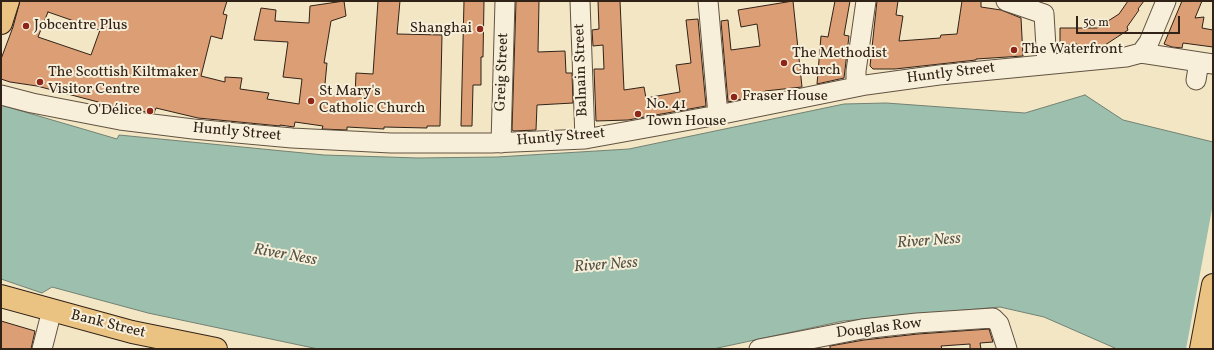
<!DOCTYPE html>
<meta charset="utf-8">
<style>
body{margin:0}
#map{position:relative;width:1214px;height:350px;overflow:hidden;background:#f3e6c5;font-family:Vollkorn,serif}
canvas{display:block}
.frame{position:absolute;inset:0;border:2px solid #312217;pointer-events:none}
.scale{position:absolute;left:1076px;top:16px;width:104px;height:18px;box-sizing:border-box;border:2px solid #312217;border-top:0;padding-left:5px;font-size:12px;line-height:14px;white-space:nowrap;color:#312217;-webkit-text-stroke:3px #f7efd9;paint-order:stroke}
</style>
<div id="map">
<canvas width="1214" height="350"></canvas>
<div class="frame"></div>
<div class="scale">50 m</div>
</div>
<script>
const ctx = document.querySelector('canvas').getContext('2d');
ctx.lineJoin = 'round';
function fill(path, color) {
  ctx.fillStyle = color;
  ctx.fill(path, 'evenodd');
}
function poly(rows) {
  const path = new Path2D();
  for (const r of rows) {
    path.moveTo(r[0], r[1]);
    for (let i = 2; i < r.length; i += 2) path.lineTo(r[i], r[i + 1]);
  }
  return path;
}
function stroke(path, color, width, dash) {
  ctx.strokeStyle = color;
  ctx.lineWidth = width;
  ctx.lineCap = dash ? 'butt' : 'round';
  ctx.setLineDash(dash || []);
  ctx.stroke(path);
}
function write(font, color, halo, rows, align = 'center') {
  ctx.font = font + ' Vollkorn,serif';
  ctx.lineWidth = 4;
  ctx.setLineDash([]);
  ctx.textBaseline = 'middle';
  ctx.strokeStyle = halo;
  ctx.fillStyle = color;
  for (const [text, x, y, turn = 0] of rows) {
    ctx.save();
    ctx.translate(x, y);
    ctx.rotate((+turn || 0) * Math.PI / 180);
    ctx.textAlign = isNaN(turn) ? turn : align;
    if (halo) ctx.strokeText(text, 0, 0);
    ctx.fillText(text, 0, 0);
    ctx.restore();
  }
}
const water = poly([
 [1085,95,1123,120,1213,142,1213,349,1117,349,1044,317,1000,307,843,321,713,349,318,349,148,313,52,287,42,293,1,279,1,105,117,139,119,135,324,155,418,158,497,157,629,149,844,104,886,103,1025,113,1085,95]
]);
const pier = poly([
 [1213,204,1213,349,1186,349]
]);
const building = poly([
 [20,1,227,1,223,14,227,15,222,39,211,36,201,76,225,82,225,77,242,78,240,89,269,93,267,99,299,104,302,79,283,77,288,42,254,40,261,8,276,10,275,21,309,23,310,6,344,1,346,16,331,21,324,63,327,63,324,94,355,96,356,73,373,74,378,1,400,1,397,34,442,35,440,126,427,126,427,128,384,127,384,129,347,127,347,130,322,129,323,126,295,122,294,127,280,125,280,126,198,118,156,108,154,113,125,109,37,86,10,82,1,79,1,59,13,27,20,1],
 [48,12,100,30,91,55,38,37,48,12],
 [464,1,484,1,483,57,481,57,481,85,473,85,472,126,461,126,464,1],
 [516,1,539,1,538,52,565,51,566,73,572,73,573,103,537,105,536,130,514,131,512,130,516,1],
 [598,1,620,1,624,90,644,87,646,98,680,92,676,65,691,63,686,20,698,19,706,106,628,120,596,121,594,69,604,69,603,45,593,46,592,30,599,29,598,1],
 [793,1,802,87,765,91,766,94,728,102,721,21,728,20,731,50,760,46,757,24,741,27,738,10,793,1],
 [835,1,850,1,844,35,849,36,844,78,817,84,821,36,828,37,835,1],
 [877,1,898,1,896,15,903,16,899,41,940,38,941,35,957,34,962,1,981,1,981,7,1001,10,1021,18,1023,56,976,59,976,60,895,69,873,69,870,66,877,1],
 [1128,1,1144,1,1138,9,1139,10,1127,27,1128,30,1102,47,1077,47,1077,44,1060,45,1060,28,1097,28,1119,14,1128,1],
 [1182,1,1202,1,1195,18,1204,17,1202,28,1213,30,1213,47,1183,43,1182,48,1172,47,1164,44,1182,1],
 [1,321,35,331,31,349,1,349,1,321],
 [989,329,993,342,980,343,981,349,970,349,970,344,941,346,942,349,830,349,830,346,864,340,918,334,989,329]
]);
const minor = poly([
 [580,1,585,139],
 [708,1,718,115],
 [1006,1,1044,14,1047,64],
 [1141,53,1149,42,1166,1],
 [1196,80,1199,62],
 [856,86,856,71,866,1],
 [1,95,32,103,120,120,193,129,292,138,391,143,491,143,585,139,718,115,866,85,939,75,1126,57,1141,53,1213,64],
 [501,143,505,1],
 [42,349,52,310],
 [759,349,862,329,917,323,993,318,999,324,1007,349]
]);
const major = poly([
 [1,23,8,1],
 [1,296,132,332,216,349]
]);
const highway = poly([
 [1201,349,1213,285]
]);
const markers = [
 [26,26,4,"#8f2418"],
 [480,29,4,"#8f2418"],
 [1014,50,4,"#8f2418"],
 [784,63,4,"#8f2418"],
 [40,82,4,"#8f2418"],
 [734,97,4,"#8f2418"],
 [311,101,4,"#8f2418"],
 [150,111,4,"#8f2418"],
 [638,114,4,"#8f2418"]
];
const poiNames = [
 ["Jobcentre Plus",34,26],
 ["Shanghai",472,29,"right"],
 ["The Waterfront",1022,50],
 ["The Methodist",792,54],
 ["Church",792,71],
 ["The Scottish Kiltmaker",48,73],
 ["Visitor Centre",48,90],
 ["St Mary's",319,92],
 ["Catholic Church",319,109],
 ["Fraser House",742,97],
 ["No. 41",646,105],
 ["Town House",646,122],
 ["O'Délice",142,111,"right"]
];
const streetNames = [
 ["Balnain Street",582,70,-92],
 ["Greig Street",503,72,-88],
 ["Huntly Street",951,74,-7],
 ["Huntly Street",237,133,5],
 ["Huntly Street",561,138,-5],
 ["Bank Street",108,325,14],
 ["Douglas Row",879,329,-7]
];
const waterNames = [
 ["River Ness",929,242,-4],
 ["River Ness",285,256,10],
 ["River Ness",606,266,-4]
];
fill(water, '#9dc0ae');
stroke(water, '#728172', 1);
fill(pier, '#f3e6c5');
fill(building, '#db9e75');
stroke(building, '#312217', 1);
stroke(minor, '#625342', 21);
stroke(major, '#312217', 24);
stroke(highway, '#312217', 24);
stroke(minor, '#f7efd9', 19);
stroke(major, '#eac382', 22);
stroke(highway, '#eac382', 22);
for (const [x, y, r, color] of markers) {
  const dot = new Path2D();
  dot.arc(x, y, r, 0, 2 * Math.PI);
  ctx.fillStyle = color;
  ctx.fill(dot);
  stroke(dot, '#f7efd9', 1.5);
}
write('15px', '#312217', '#f7efd9', poiNames, 'left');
write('15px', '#312217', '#f7efd9', streetNames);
write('italic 16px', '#515144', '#f7efd9', waterNames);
</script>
